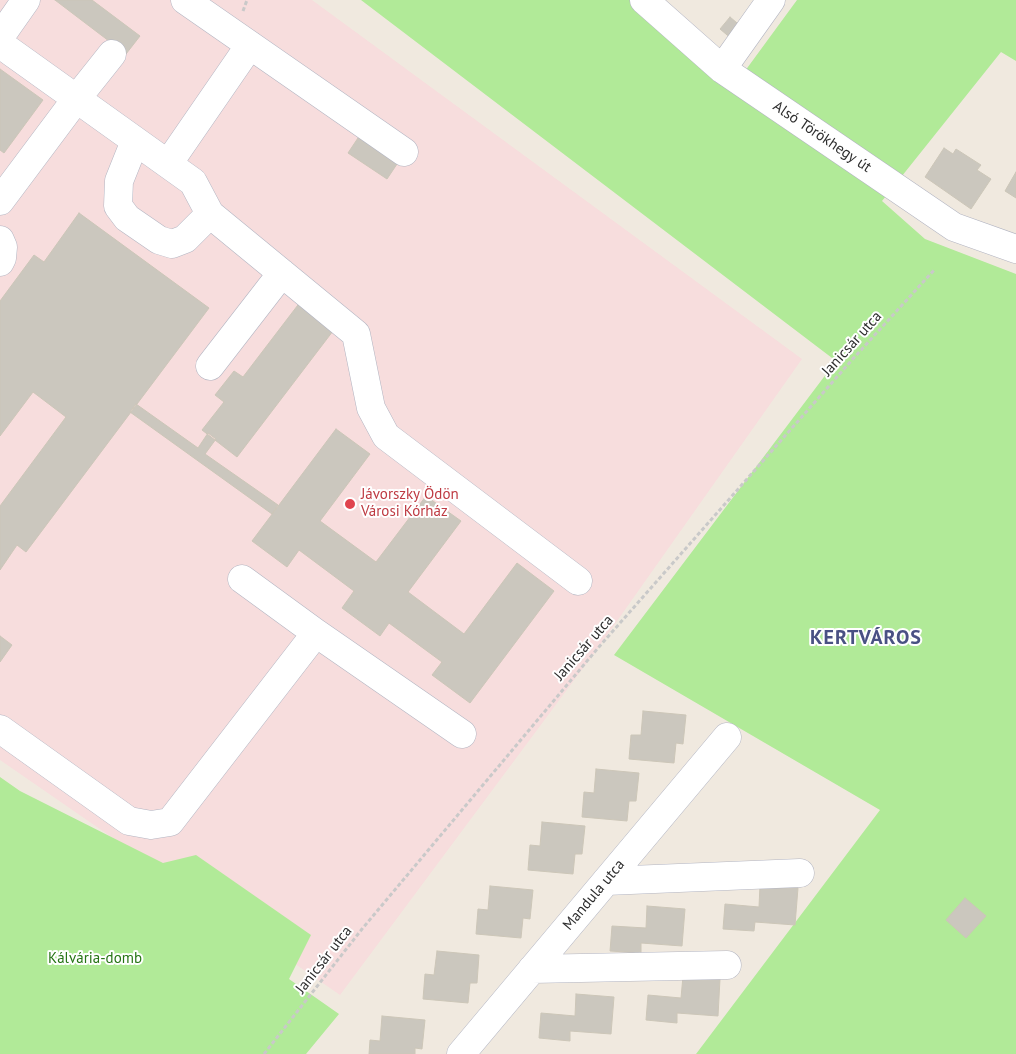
<!DOCTYPE html>
<meta charset="utf-8">
<style>
body{margin:0}
canvas{display:block;background:#f0e9df}
</style>
<canvas width="1016" height="1054"></canvas>
<script>
const ctx = document.querySelector('canvas').getContext('2d');
ctx.lineJoin = 'round';
function fill(path, color) {
  ctx.fillStyle = color;
  ctx.fill(path, 'evenodd');
}
function poly(rows) {
  const path = new Path2D();
  for (const r of rows) {
    path.moveTo(r[0], r[1]);
    for (let i = 2; i < r.length; i += 2) path.lineTo(r[i], r[i + 1]);
  }
  return path;
}
function stroke(path, color, width, dash) {
  ctx.strokeStyle = color;
  ctx.lineWidth = width;
  ctx.lineCap = dash ? 'butt' : 'round';
  ctx.setLineDash(dash || []);
  ctx.stroke(path);
}
function write(font, color, halo, rows, align = 'center') {
  ctx.font = font + ' "PT Sans",sans-serif';
  ctx.lineWidth = 4;
  ctx.setLineDash([]);
  ctx.textBaseline = 'middle';
  ctx.strokeStyle = halo;
  ctx.fillStyle = color;
  for (const [text, x, y, turn = 0] of rows) {
    ctx.save();
    ctx.translate(x, y);
    ctx.rotate((+turn || 0) * Math.PI / 180);
    ctx.textAlign = isNaN(turn) ? turn : align;
    if (halo) ctx.strokeText(text, 0, 0);
    ctx.fillText(text, 0, 0);
    ctx.restore();
  }
}
const medical = poly([
 [0,0,312,0,802,359,598,648,340,995,0,760]
]);
const green = poly([
 [361,0,631,0,694,55,734,86,797,0,1016,0,1016,61,1001,52,882,201,925,239,1016,274,1016,1054,696,1054,880,810,614,655,836,361],
 [0,777,20,791,163,863,196,855,311,935,289,979,339,1014,306,1054,0,1054]
]);
const building = poly([
 [55,0,92,0,140,36,126,54,55,0],
 [730,17,743,28,733,40,720,29,730,17],
 [0,69,43,100,4,153,0,150,0,69],
 [362,132,401,158,387,179,348,153,362,132],
 [944,148,953,154,956,149,981,165,977,170,991,179,971,209,925,177,944,148],
 [1016,172,1016,198,1005,191,1016,172],
 [79,213,209,308,26,552,17,545,0,570,0,506,66,417,33,392,0,436,0,301,34,255,44,262,79,213],
 [301,301,336,327,237,457,202,430,224,402,215,395,234,371,243,377,301,301],
 [136,404,198,448,208,433,216,439,205,454,278,505,272,514,130,412,136,404],
 [336,429,370,454,320,521,376,562,426,496,461,521,408,592,464,634,517,563,554,591,470,703,432,675,442,662,389,623,380,636,342,608,354,591,299,550,287,567,252,541,336,429],
 [0,636,12,645,0,662,0,636],
 [643,711,686,715,683,744,676,743,674,763,629,759,631,735,641,735,643,711],
 [596,769,639,773,636,801,629,801,627,821,582,817,584,792,594,793,596,769],
 [542,822,585,826,582,854,575,854,573,874,528,870,530,845,540,846,542,822],
 [760,885,798,888,795,925,755,922,754,931,723,929,725,904,759,907,760,885],
 [490,886,533,890,530,919,523,918,521,938,476,934,478,909,488,910,490,886],
 [965,898,986,916,966,938,946,920,965,898],
 [647,906,685,909,682,946,641,943,641,953,610,951,612,926,646,928,647,906],
 [437,951,479,955,477,983,470,983,468,1003,423,999,425,974,434,975,437,951],
 [683,976,720,979,718,1016,677,1013,677,1023,646,1020,648,995,681,998,683,976],
 [576,994,614,997,611,1034,570,1031,570,1041,539,1038,541,1013,575,1016,576,994],
 [382,1016,425,1020,422,1049,415,1048,415,1054,369,1054,370,1040,380,1041,382,1016]
]);
const path = poly([
 [243,11,247,0],
 [264,1054,362,929,598,648,851,361,935,269]
]);
const minor = poly([
 [185,0,404,152],
 [644,0,722,69,954,227,1016,249],
 [0,37,26,0],
 [0,44,193,182,210,214,356,334,371,408,386,436,578,581],
 [722,69,771,0],
 [135,141,119,181,118,206,127,218,159,240,172,244,185,239,210,214],
 [168,164,250,45],
 [0,201,77,98,112,54],
 [0,240,3,247,2,258,0,262],
 [210,366,282,273],
 [242,579,316,633,462,734],
 [0,729,129,821,151,825,170,822,316,633],
 [606,881,800,873],
 [532,969,727,965],
 [461,1054,727,737]
]);
const markers = [
 [350,504,6,"#e0444e"]
];
const streetNames = [
 ["Alsó Törökhegy út",822,137,34],
 ["Janicsár utca",852,344,-48],
 ["Janicsár utca",584,648,-49],
 ["Mandula utca",594,895,-50],
 ["Janicsár utca",324,960,-52]
];
const healthNames = [
 ["Jávorszky Ödön",361,495],
 ["Városi Kórház",361,512]
];
const parkNames = [
 ["Kálvária-domb",95,959]
];
const districtNames = [
 ["KERTVÁROS",866,638]
];
fill(medical, '#f7dddd');
fill(green, '#b1ea98');
fill(building, '#cbc7be');
stroke(building, '#ccc6b8', 1);
stroke(minor, '#b3b5c2', 29);
stroke(path, '#c9c9c9', 3, [4, 2.5]);
stroke(minor, '#fff', 28);
for (const [x, y, r, color] of markers) {
  const dot = new Path2D();
  dot.arc(x, y, r, 0, 2 * Math.PI);
  ctx.fillStyle = color;
  ctx.fill(dot);
  stroke(dot, '#fff', 2);
}
write('15px', '#2e2e2e', '#fff', streetNames);
write('15px', '#be3a42', '#fff', healthNames, 'left');
write('15px', '#257414', '#fff', parkNames);
ctx.letterSpacing = '1px';
write('bold 20px', '#495183', '#fff', districtNames);
ctx.letterSpacing = '0px';
</script>
